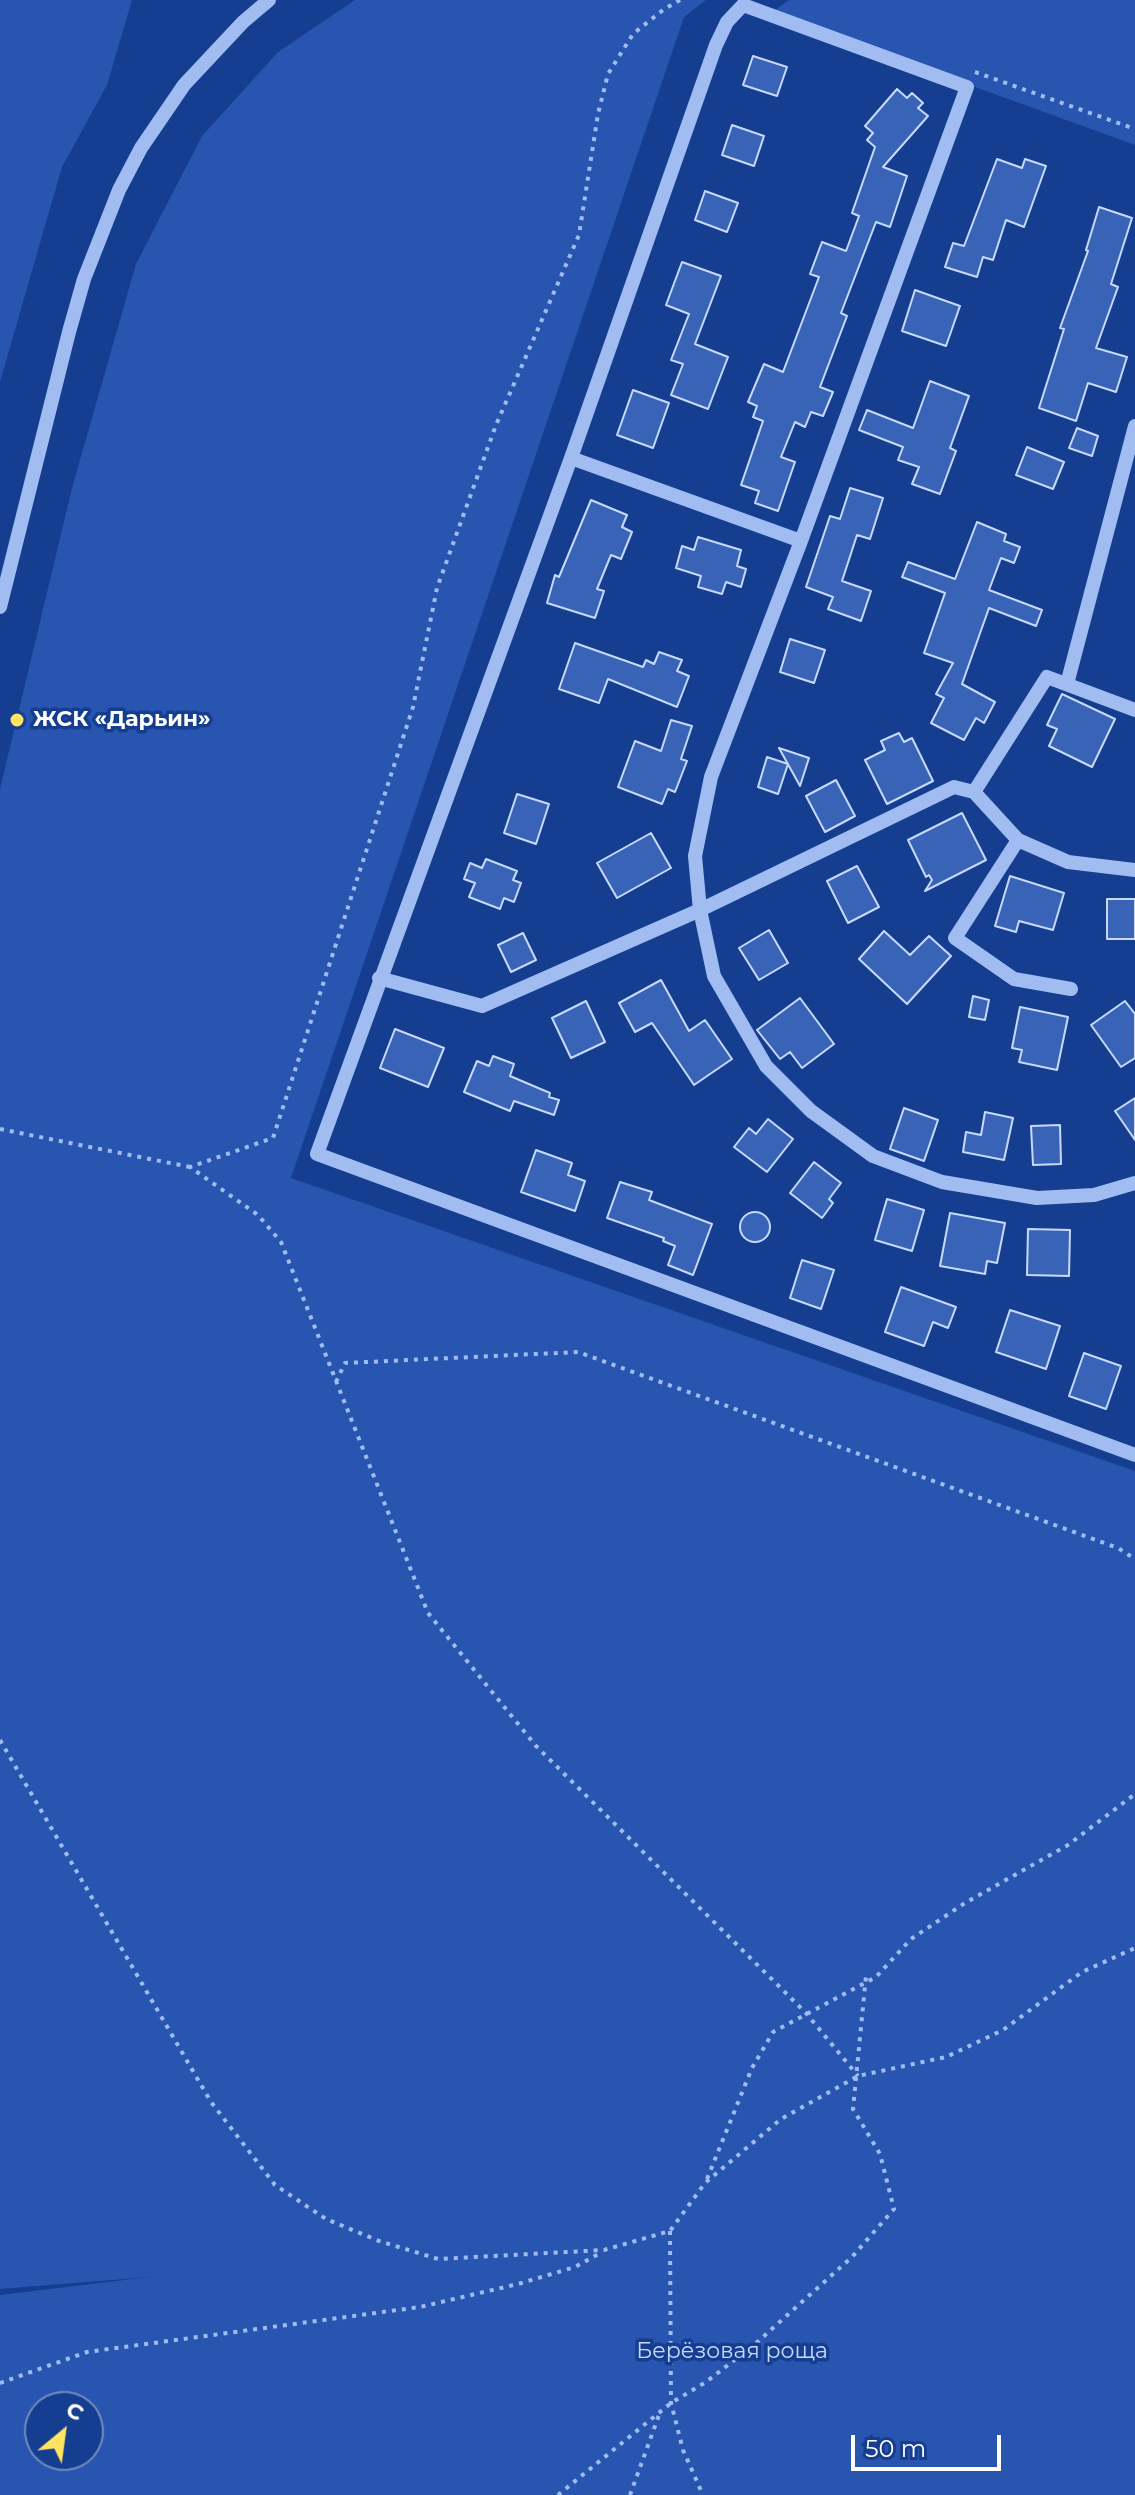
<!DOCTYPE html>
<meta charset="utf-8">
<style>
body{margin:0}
#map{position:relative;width:1135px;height:2495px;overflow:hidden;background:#153d90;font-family:Montserrat,sans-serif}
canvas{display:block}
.north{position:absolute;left:24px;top:2391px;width:80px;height:80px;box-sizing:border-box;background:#153d90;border:2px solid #738bbc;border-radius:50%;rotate:29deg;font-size:22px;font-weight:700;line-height:32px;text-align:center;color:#fff}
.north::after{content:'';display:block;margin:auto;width:28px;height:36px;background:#ffe361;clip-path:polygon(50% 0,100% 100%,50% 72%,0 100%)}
.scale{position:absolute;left:851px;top:2435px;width:150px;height:36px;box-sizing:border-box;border:4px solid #fff;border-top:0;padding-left:10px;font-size:24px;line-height:28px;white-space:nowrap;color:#fff;-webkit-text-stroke:6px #153d90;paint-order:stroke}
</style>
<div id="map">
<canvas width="1135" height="2495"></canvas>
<div class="north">С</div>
<div class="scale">50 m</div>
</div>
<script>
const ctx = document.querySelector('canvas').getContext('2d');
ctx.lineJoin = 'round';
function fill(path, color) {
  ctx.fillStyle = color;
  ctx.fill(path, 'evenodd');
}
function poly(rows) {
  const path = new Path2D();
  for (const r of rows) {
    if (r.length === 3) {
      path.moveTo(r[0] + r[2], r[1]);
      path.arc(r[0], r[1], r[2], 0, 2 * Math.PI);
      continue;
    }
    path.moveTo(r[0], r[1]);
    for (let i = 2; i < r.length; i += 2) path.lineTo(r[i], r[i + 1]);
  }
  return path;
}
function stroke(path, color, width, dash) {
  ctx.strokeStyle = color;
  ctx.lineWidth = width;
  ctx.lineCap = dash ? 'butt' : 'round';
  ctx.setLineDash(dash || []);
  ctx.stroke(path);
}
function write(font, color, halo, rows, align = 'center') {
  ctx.font = font + ' Montserrat,sans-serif';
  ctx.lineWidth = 7;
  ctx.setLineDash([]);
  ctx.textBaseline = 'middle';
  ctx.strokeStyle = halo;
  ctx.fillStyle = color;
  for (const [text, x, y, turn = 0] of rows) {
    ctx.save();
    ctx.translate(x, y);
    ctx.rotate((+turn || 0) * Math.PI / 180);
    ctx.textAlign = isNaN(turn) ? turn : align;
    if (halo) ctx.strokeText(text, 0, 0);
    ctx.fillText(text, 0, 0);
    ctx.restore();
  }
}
const green = poly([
 [0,0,132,0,107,85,62,167,0,382],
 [355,0,706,0,684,17,291,1178,1135,1471,1135,2495,0,2495,0,2295,149,2277,0,2289,0,789,72,488,136,264,202,136,278,52],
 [40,2407,88,2407,88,2455,40,2455],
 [789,0,1135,0,1135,145,771,13]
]);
const building = poly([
 [753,56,787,67,777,96,743,85,753,56],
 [897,89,907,98,912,93,923,103,918,108,928,116,883,167,907,176,890,227,876,222,841,313,847,316,820,387,833,392,823,416,811,412,805,427,795,422,781,457,795,462,778,511,755,503,759,491,741,485,763,421,753,417,757,406,748,402,764,364,783,372,819,277,810,274,822,242,846,251,859,216,852,213,875,147,867,140,873,133,865,126,897,89],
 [732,125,764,136,754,166,722,155,732,125],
 [997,159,1022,168,1025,159,1046,166,1024,227,1006,220,993,260,983,257,977,277,945,267,953,243,964,246,997,159],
 [705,191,738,203,727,232,695,220,705,191],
 [1099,207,1132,218,1111,284,1118,287,1096,348,1127,357,1116,392,1088,383,1076,421,1039,408,1064,329,1060,328,1088,251,1086,250,1099,207],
 [682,262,721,276,695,344,728,357,708,409,671,395,683,364,671,360,689,314,666,305,682,262],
 [915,290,960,306,946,346,902,331,915,290],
 [930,381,969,396,950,448,956,451,940,494,912,484,919,467,898,460,903,447,859,430,867,410,913,428,930,381],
 [633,390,669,403,653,448,617,435,633,390],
 [1077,428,1098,436,1092,456,1069,448,1077,428],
 [1027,447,1064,462,1053,489,1016,475,1027,447],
 [850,488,883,498,870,539,857,535,842,581,871,591,861,621,828,609,833,597,806,587,830,516,840,519,850,488],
 [591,500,627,515,622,527,632,532,621,559,611,555,597,589,604,591,595,618,547,603,555,575,559,577,591,500],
 [977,522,1006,534,1004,541,1020,547,1014,563,1001,558,989,590,1042,610,1036,626,989,608,962,684,995,702,984,723,976,718,964,740,931,723,944,698,936,694,953,663,924,653,945,593,902,577,908,562,955,579,977,522],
 [698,537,741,550,737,566,746,569,741,587,726,582,722,594,698,587,701,576,676,568,682,546,694,550,698,537],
 [790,639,825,650,814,683,780,672,790,639],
 [575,643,643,667,646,660,654,664,659,652,682,660,677,671,689,676,677,707,608,679,599,703,559,689,575,643],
 [1062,694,1115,719,1092,767,1049,746,1057,729,1047,725,1062,694],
 [671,720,692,726,681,759,687,761,675,792,668,789,662,804,618,787,635,741,661,751,671,720],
 [899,733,904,742,912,738,933,781,887,804,865,760,885,750,881,741,899,733],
 [779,748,809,758,800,786,779,748],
 [767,757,788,764,778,794,758,787,767,757],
 [836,780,855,816,825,832,806,796,836,780],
 [517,794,549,804,536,844,504,833,517,794],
 [962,813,986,860,925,891,932,880,929,875,926,877,908,840,962,813],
 [651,833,671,868,617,898,597,863,651,833],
 [486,859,517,871,513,880,521,883,514,902,504,898,500,909,469,897,475,883,464,879,470,863,482,868,486,859],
 [857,866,879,907,848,923,827,881,857,866],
 [1010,876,1064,893,1053,930,1019,921,1016,932,995,926,1010,876],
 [1107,899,1135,899,1135,939,1107,939,1107,899],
 [769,930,788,963,759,980,739,948,769,930],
 [884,931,910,955,929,936,951,956,907,1004,859,959,884,931],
 [523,933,536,960,511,972,498,945,523,933],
 [661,980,689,1031,705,1020,732,1059,694,1085,652,1023,635,1032,619,1003,661,980],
 [973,996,989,1000,985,1020,969,1017,973,996],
 [800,998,834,1044,802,1068,790,1052,780,1059,757,1030,800,998],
 [586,1001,605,1042,571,1058,552,1018,586,1001],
 [1125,1001,1135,1014,1135,1058,1121,1067,1091,1025,1125,1001],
 [1020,1007,1068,1017,1057,1070,1019,1062,1022,1050,1012,1048,1020,1007],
 [395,1029,444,1048,428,1087,380,1068,395,1029],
 [493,1056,514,1064,510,1076,550,1093,549,1097,559,1100,554,1115,514,1101,510,1111,464,1092,477,1061,489,1066,493,1056],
 [1135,1098,1135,1140,1115,1111,1135,1098],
 [904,1108,938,1120,924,1161,890,1149,904,1108],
 [985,1112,1013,1118,1004,1160,963,1152,966,1132,981,1135,985,1112],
 [768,1119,793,1139,767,1172,734,1147,749,1128,756,1134,768,1119],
 [1060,1125,1061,1164,1033,1165,1031,1126,1060,1125],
 [536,1150,572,1163,568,1175,585,1181,575,1211,521,1192,536,1150],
 [814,1162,841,1183,829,1199,833,1203,822,1218,790,1193,814,1162],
 [620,1182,652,1192,649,1200,712,1224,693,1275,668,1265,675,1246,663,1241,664,1238,607,1218,620,1182],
 [887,1199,924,1210,912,1251,875,1240,887,1199],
 [755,1227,15],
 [950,1213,1005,1223,997,1263,987,1261,985,1274,940,1266,950,1213],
 [1028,1229,1070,1230,1069,1276,1027,1275,1028,1229],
 [802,1260,834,1270,821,1309,790,1298,802,1260],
 [901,1287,956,1307,948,1328,933,1322,924,1346,885,1332,901,1287],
 [1010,1310,1060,1326,1046,1369,996,1352,1010,1310],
 [1084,1353,1121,1366,1106,1409,1069,1396,1084,1353]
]);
const path = poly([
 [680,0,663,10,633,34,608,74,598,114,579,235,496,425,437,588,413,707,273,1138,190,1167,258,1215,281,1242,428,1613,536,1746,806,2013,858,2076],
 [975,72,1135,129],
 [0,1129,190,1167],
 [336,1382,345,1363,578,1352,1118,1548,1135,1559],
 [0,1740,211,2102,275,2185,326,2219,379,2241,438,2259,604,2250,670,2231,705,2183,781,2119,858,2076,946,2057,1003,2030,1082,1972,1135,1948],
 [707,2179,752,2068,773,2032,876,1977,911,1939,965,1903,1068,1845,1135,1794],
 [670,2231,671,2403,683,2450,703,2495],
 [0,2383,87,2352,420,2307,518,2284,575,2267,602,2252],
 [558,2495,671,2403,706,2382,754,2345,852,2257,894,2209,880,2154,853,2109,866,1976],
 [630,2495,659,2415]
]);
const minor = poly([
 [571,458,801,541],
 [0,607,69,332,84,279,119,190,141,148,184,85,243,22,269,0],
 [1067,684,1135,426],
 [974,792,1047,677,1135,710],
 [1018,840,955,938,1014,979,1071,989],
 [379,978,482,1006,700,910,954,787,974,792,1018,840,1068,862,1135,870],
 [1135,1183,1094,1195,1037,1198,942,1182,873,1156,811,1111,766,1066,714,976,700,910,695,856,711,777,801,541,967,87,743,5,727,22,716,45,571,458,317,1154,1135,1455]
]);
const markers = [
 [17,720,8,"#ffe361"]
];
const poiNames = [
 ["ЖСК «Дарьин»",33,720]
];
const parkNames = [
 ["Берёзовая роща",732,2352]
];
fill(green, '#2755af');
fill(building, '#3963b7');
stroke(building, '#c8dafc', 2);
stroke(path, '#a1bcf1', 4, [4, 6]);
stroke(minor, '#a1bcf1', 14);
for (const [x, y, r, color] of markers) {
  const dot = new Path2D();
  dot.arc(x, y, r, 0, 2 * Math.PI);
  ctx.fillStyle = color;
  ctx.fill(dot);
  stroke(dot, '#153d90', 3);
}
write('bold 22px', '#fff', '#153d90', poiNames, 'left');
write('22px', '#c8dafc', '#153d90', parkNames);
</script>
